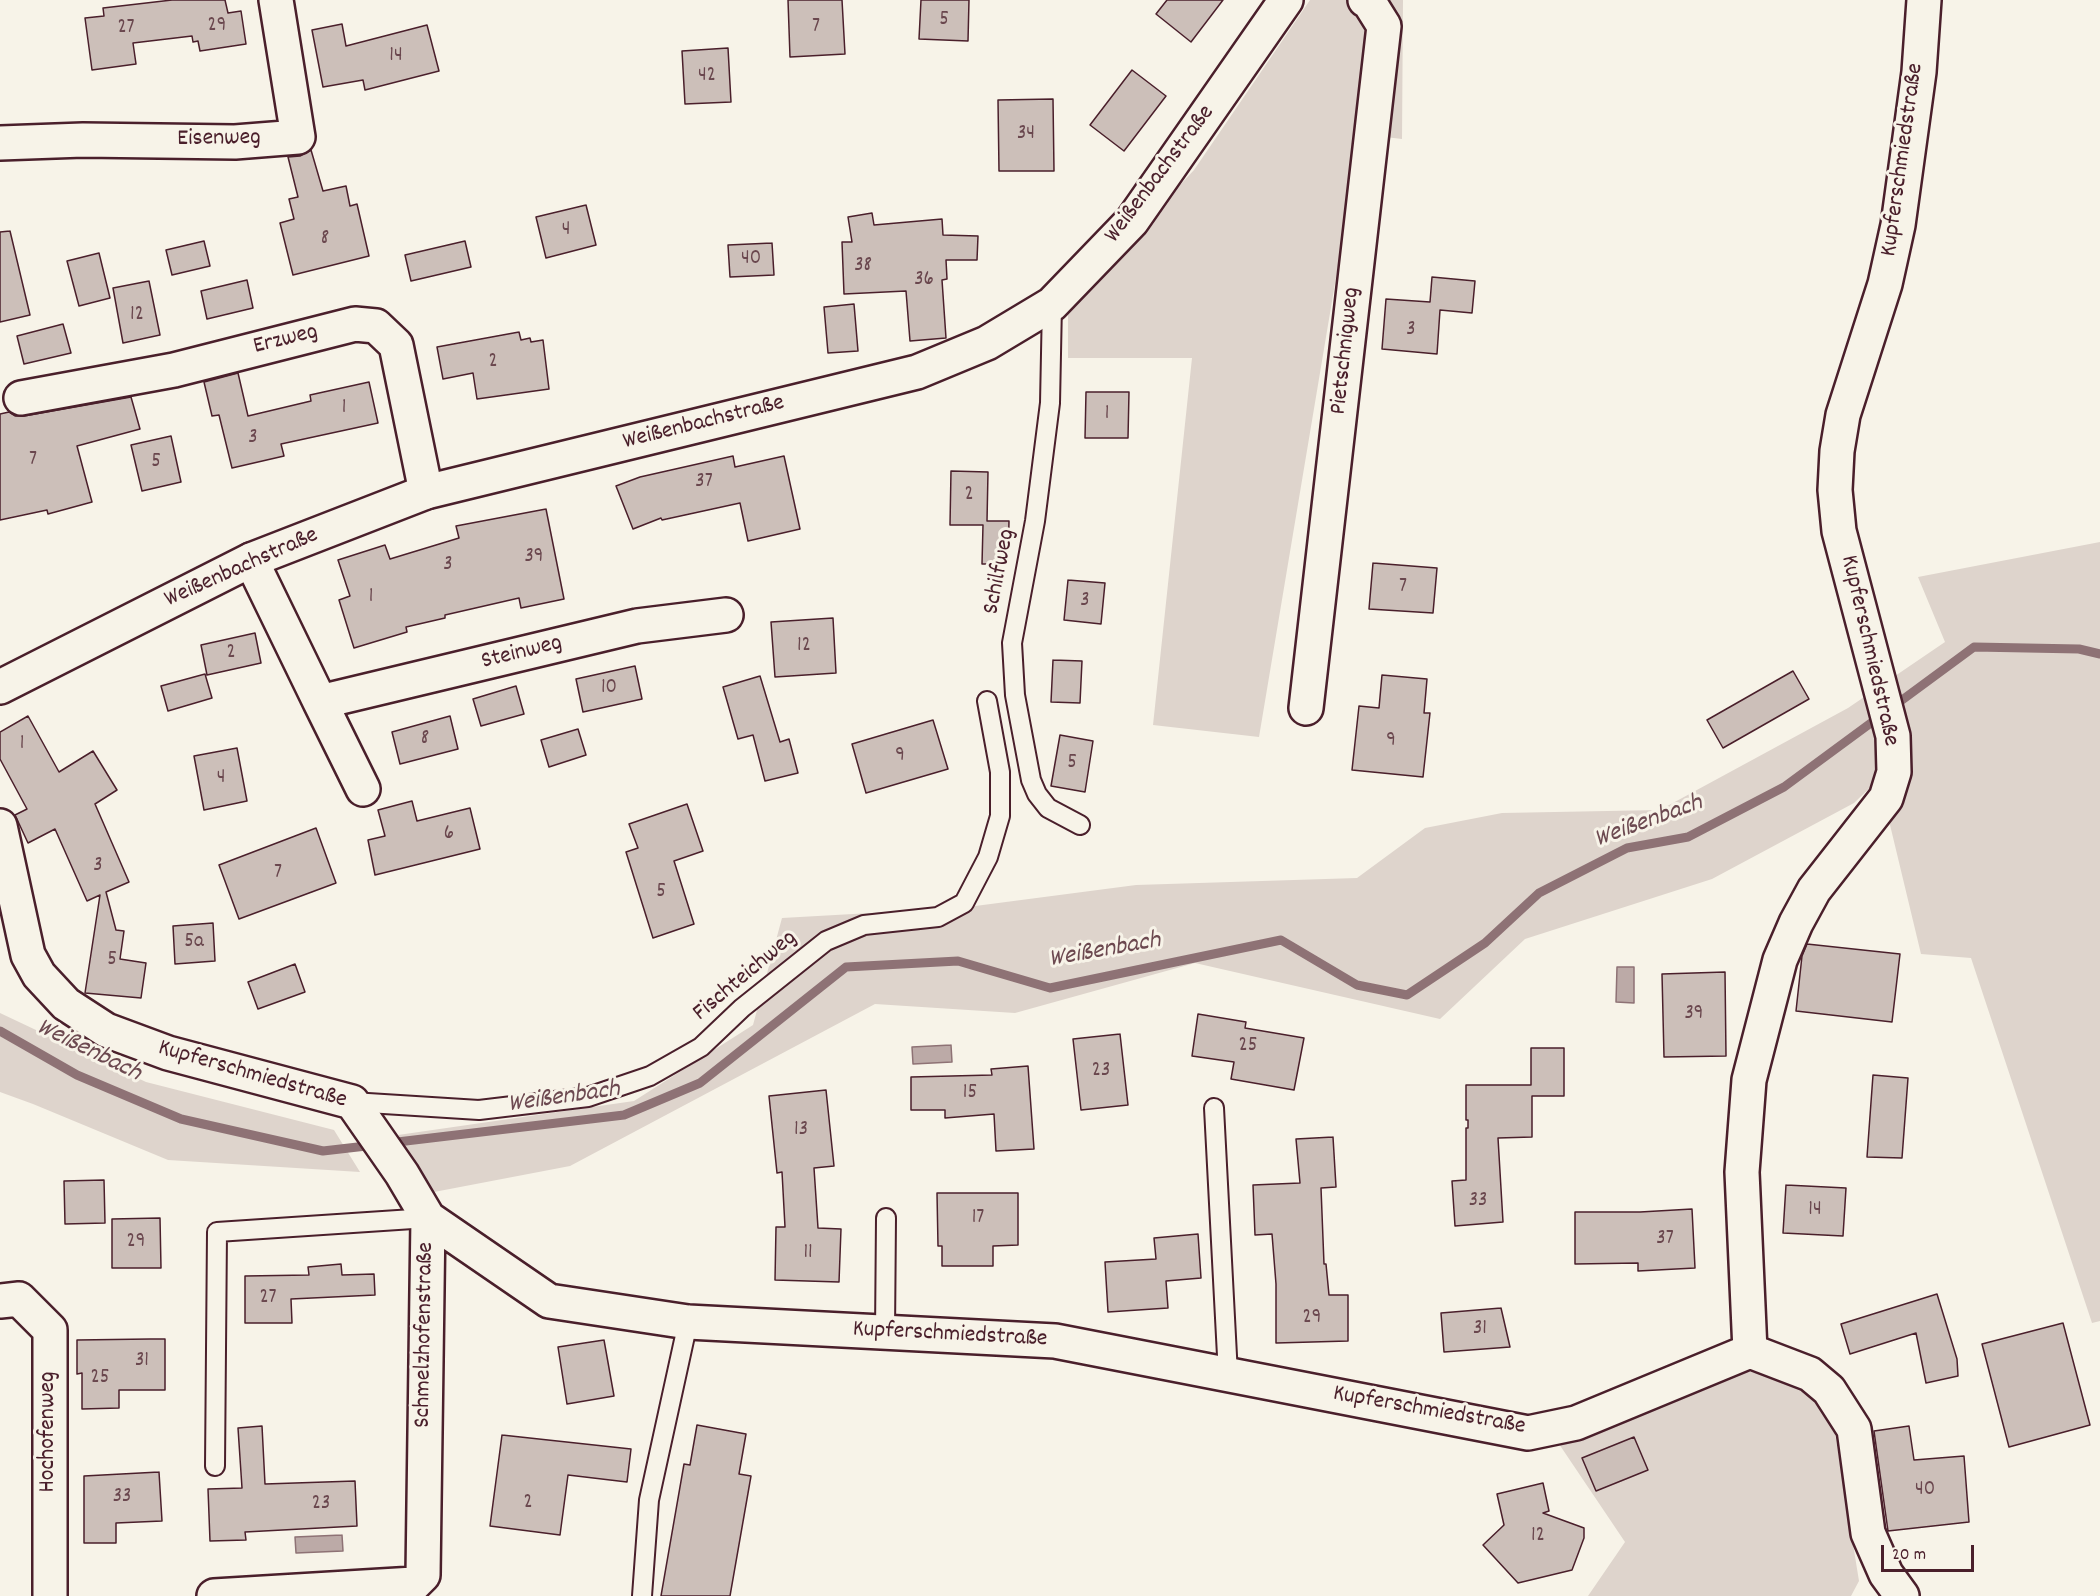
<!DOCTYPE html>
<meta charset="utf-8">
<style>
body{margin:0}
#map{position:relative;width:2100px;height:1596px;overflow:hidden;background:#f7f3e8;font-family:Dekko,sans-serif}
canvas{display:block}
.scale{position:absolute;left:1881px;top:1545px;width:93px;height:27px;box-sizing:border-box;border:3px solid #4a1f2b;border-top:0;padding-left:8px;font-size:18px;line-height:21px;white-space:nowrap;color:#4a1f2b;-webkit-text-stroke:4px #f7f3e8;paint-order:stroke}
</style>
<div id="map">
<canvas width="2100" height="1596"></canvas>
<div class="scale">20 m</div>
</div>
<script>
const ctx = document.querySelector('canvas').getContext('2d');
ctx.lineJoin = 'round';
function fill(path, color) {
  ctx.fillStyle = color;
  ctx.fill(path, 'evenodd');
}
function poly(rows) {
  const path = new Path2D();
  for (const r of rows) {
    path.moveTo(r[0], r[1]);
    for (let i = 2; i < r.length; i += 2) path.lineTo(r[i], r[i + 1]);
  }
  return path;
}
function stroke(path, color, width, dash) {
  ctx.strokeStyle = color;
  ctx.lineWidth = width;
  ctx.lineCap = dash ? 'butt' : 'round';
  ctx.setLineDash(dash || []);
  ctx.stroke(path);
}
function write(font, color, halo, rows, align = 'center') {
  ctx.font = font + ' Dekko,sans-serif';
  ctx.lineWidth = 6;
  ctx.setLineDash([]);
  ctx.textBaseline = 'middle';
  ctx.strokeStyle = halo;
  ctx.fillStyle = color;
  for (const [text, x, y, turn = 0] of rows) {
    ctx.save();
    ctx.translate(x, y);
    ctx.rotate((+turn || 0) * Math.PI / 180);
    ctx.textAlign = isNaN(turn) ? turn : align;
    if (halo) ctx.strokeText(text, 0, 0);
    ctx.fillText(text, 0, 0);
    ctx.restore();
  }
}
const green = poly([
 [1310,0,1403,0,1402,139,1360,134,1259,737,1153,725,1192,358,1068,358,1068,305,1194,170],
 [2100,542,2100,1321,2092,1323,1971,958,1921,954,1879,779,1854,803,1712,879,1525,939,1440,1019,1195,963,1015,1013,875,1004,570,1166,434,1192,398,1135,634,1101,753,1025,782,918,960,908,1136,885,1357,878,1425,828,1502,813,1660,810,1848,708,1945,642,1918,577],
 [0,1013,146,1082,334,1130,360,1172,168,1160,33,1104,0,1092],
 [1742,1370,1807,1384,1832,1415,1859,1581,1851,1596,1588,1596,1625,1542,1557,1441]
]);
const water = poly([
 [1617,967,1634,967,1634,1003,1616,1002,1617,967],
 [951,1045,952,1062,913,1064,912,1047,951,1045],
 [342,1535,343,1551,296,1553,295,1537,342,1535]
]);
const stream = poly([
 [0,1031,77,1075,181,1119,323,1151,375,1145],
 [389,1143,624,1115,700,1083,846,967,958,961,1050,988,1281,940,1357,985,1407,995,1485,943,1539,893,1627,848,1688,837,1784,787,1974,647,2079,649,2100,654]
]);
const building = poly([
 [172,0,225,0,228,13,241,11,246,44,200,51,198,41,193,42,192,36,133,43,136,64,92,70,85,18,104,16,103,8,172,0],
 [788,0,842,0,845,54,790,57,788,0],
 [921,0,969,0,968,41,919,39,921,0],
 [1167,0,1223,0,1191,42,1156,14,1167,0],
 [342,24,346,46,427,25,439,71,365,90,363,80,323,87,312,30,342,24],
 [728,48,731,102,685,104,682,51,728,48],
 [1132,70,1166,96,1124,151,1090,125,1132,70],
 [1053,99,1054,171,999,171,998,100,1053,99],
 [311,150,323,191,346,186,350,206,357,204,369,256,293,275,280,223,294,219,289,199,298,197,288,157,300,156,311,150],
 [586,205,596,245,546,258,536,217,586,205],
 [872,213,874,225,942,219,943,235,978,236,977,260,946,260,947,279,942,280,946,338,910,341,906,291,844,294,842,242,852,242,848,217,872,213],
 [10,231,30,315,0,322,0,232,10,231],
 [204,241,210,266,172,275,166,250,204,241],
 [465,241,471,267,411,281,405,255,465,241],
 [772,243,774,275,730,277,728,245,772,243],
 [99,253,110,298,79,306,67,261,99,253],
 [1432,277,1475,281,1472,313,1440,310,1437,354,1382,349,1386,299,1430,302,1432,277],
 [247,280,253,308,207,319,201,291,247,280],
 [149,281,160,335,123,343,113,288,149,281],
 [854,304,858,351,828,353,824,307,854,304],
 [63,324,71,353,24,364,17,336,63,324],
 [519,332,521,340,530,338,531,342,543,340,549,389,477,399,473,373,443,379,437,347,519,332],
 [238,373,248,416,311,401,310,395,369,382,378,423,281,444,284,456,232,468,219,415,212,416,204,382,238,373],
 [1086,392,1129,392,1128,438,1085,438,1086,392],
 [131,397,140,429,77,446,92,502,48,514,47,510,0,520,0,414,9,412,15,416,24,416,131,397],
 [171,436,181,482,142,491,131,445,171,436],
 [733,456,735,467,784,456,800,529,748,541,740,503,662,520,661,518,633,529,616,486,640,477,733,456],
 [951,471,988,472,987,521,1009,521,1008,564,982,564,983,525,950,525,951,471],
 [546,509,564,599,521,608,519,598,445,615,445,618,406,627,407,632,354,648,339,600,350,596,338,560,385,545,390,559,459,538,456,526,546,509],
 [1373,563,1437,568,1433,613,1369,609,1373,563],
 [1068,580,1105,583,1101,624,1064,620,1068,580],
 [833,618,836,673,775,677,771,622,833,618],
 [255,633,261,663,207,675,201,645,255,633],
 [1053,660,1082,661,1080,703,1051,702,1053,660],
 [635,666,642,699,583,712,576,679,635,666],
 [1793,671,1809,699,1723,748,1707,720,1793,671],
 [205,674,212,698,168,711,161,686,205,674],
 [1382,675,1427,679,1424,713,1430,713,1423,777,1352,770,1359,706,1379,708,1382,675],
 [760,676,780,742,789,739,798,773,765,781,753,735,738,739,723,687,760,676],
 [516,686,524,714,481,726,473,699,516,686],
 [28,716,59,772,93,751,117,790,95,804,129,882,106,892,116,930,124,931,120,959,146,963,141,998,85,993,100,895,87,901,55,829,28,843,15,815,27,809,0,759,0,732,28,716],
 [450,716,458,749,400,764,392,732,450,716],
 [933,720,948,769,866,793,852,744,933,720],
 [578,729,586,755,549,767,541,740,578,729],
 [1060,735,1093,741,1085,792,1051,786,1060,735],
 [237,748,247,801,204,810,194,756,237,748],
 [412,801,417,821,470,808,480,849,375,875,368,840,385,836,378,810,412,801],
 [687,804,703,851,674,861,694,924,653,938,626,852,638,848,629,824,687,804],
 [316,828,336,883,239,919,219,865,316,828],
 [213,923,215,961,175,964,173,926,213,923],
 [1807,944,1900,954,1892,1022,1796,1011,1802,956,1807,944],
 [295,964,305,992,258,1009,248,982,295,964],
 [1725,972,1726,1056,1664,1057,1662,974,1725,972],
 [1198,1014,1246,1022,1245,1028,1304,1038,1294,1090,1231,1079,1234,1062,1192,1056,1198,1014],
 [1120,1034,1128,1105,1081,1110,1073,1039,1120,1034],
 [1531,1048,1564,1048,1564,1096,1532,1096,1532,1137,1498,1138,1503,1222,1455,1226,1452,1181,1466,1180,1466,1128,1468,1128,1468,1120,1466,1120,1466,1085,1531,1085,1531,1048],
 [1028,1066,1034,1149,996,1151,994,1114,945,1118,945,1110,911,1110,911,1077,992,1075,991,1069,1028,1066],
 [1873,1075,1908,1078,1902,1158,1867,1157,1873,1075],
 [826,1090,834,1166,814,1168,818,1228,841,1229,839,1282,775,1280,776,1227,785,1227,782,1172,777,1173,769,1096,826,1090],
 [1333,1137,1336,1187,1321,1188,1324,1264,1326,1264,1329,1295,1348,1295,1348,1341,1276,1343,1276,1284,1272,1234,1255,1235,1253,1185,1300,1183,1296,1139,1333,1137],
 [104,1180,105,1223,65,1224,64,1181,104,1180],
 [1786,1185,1846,1188,1843,1236,1783,1233,1786,1185],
 [937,1193,1018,1193,1018,1245,993,1246,993,1266,942,1266,942,1246,938,1246,937,1193],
 [1692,1209,1695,1268,1638,1271,1638,1263,1575,1264,1575,1212,1640,1212,1692,1209],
 [160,1218,161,1268,112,1268,112,1219,160,1218],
 [1198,1234,1201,1278,1166,1281,1168,1308,1108,1312,1105,1262,1156,1259,1154,1238,1198,1234],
 [341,1264,342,1275,374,1274,375,1295,291,1299,292,1323,245,1323,245,1276,309,1275,308,1267,341,1264],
 [1937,1294,1957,1359,1958,1376,1926,1383,1916,1333,1850,1354,1841,1324,1937,1294],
 [1501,1308,1510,1347,1444,1352,1441,1313,1501,1308],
 [2063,1323,2090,1425,2009,1447,1982,1344,2063,1323],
 [150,1339,165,1339,165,1390,119,1390,119,1408,82,1409,82,1373,77,1374,77,1340,150,1339],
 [604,1340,614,1396,567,1404,558,1347,604,1340],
 [697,1425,746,1434,739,1474,751,1476,730,1596,661,1596,684,1464,690,1465,697,1425],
 [262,1426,265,1484,355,1481,357,1526,245,1532,246,1540,210,1541,208,1489,242,1488,238,1428,262,1426],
 [1909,1426,1914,1460,1964,1456,1969,1522,1888,1531,1874,1431,1909,1426],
 [502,1435,631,1449,627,1482,568,1475,560,1535,490,1526,502,1435],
 [1634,1437,1648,1470,1596,1491,1582,1458,1634,1437],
 [159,1472,162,1521,116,1523,116,1543,84,1543,84,1476,159,1472],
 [1543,1483,1549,1511,1543,1513,1584,1528,1584,1538,1572,1570,1518,1583,1483,1545,1504,1525,1497,1494,1543,1483]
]);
const lane = poly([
 [1052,304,1050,403,1035,521,1012,643,1015,695,1031,780,1037,794,1048,808,1080,825],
 [352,1102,479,1110,588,1097,650,1076,701,1047,742,1008,826,941,864,925,938,917,964,903,988,857,1000,816,1000,772,987,701],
 [1214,1108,1228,1375],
 [885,1332,886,1218],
 [215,1466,217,1232,428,1218],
 [642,1596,649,1500,688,1322]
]);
const street = poly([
 [0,143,83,140,235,142,298,137,276,0],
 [21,398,174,370,355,324,376,326,396,345,426,492],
 [251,560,320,702,637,626,726,615],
 [320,702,363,789],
 [1306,708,1384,26,1369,2,1365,0],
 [0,826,28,955,39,975,66,1004,106,1030,168,1053,352,1102,402,1174,428,1218,549,1301,688,1322,1055,1341,1528,1433,1576,1423,1750,1351],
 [0,1301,19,1299,50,1330,50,1596],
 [1750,1351,1742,1172,1749,1080,1780,960,1796,923,1814,890,1886,798,1894,772,1893,736,1839,531,1835,490,1837,451,1843,415,1885,284,1898,225,1919,72,1924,0],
 [1750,1351,1810,1374,1829,1390,1854,1429,1868,1533,1886,1574,1902,1596],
 [214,1596,414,1584,423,1575,428,1218]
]);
const secondary = poly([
 [0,687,251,560,426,492,917,372,987,343,1052,304,1132,221,1286,0]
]);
const numberNames = [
 ["5",944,21],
 ["29",217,27],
 ["7",816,28],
 ["27",126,29],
 ["14",396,57],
 ["42",707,77],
 ["34",1026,135],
 ["4",566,231],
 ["8",325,240],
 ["40",751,260],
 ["38",863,267],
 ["36",924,281],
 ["12",137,316],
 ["3",1411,331],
 ["2",493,363],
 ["1",344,409],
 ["1",1107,415],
 ["3",253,439],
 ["7",33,461],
 ["5",156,463],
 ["37",704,483],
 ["2",969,496],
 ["39",534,558],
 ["3",448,566],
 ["7",1403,588],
 ["1",371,598],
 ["3",1085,602],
 ["12",804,647],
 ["2",231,654],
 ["10",609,689],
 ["8",425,740],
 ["9",1391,742],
 ["1",22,745],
 ["9",900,757],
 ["5",1072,764],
 ["4",221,779],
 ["6",449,835],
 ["3",98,867],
 ["7",278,874],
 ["5",661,893],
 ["5a",194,943],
 ["5",112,961],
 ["39",1694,1015],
 ["25",1248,1047],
 ["23",1101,1072],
 ["15",970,1094],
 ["13",801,1131],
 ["33",1478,1202],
 ["14",1815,1211],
 ["17",978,1219],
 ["37",1665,1240],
 ["29",136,1243],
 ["11",808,1254],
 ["27",268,1299],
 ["29",1312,1319],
 ["31",1480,1330],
 ["31",142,1362],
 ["25",100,1379],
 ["40",1925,1491],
 ["33",122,1498],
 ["2",528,1504],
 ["23",321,1505],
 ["12",1538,1537]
];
const streetNames = [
 ["Eisenweg",219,140,-1],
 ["Kupferschmiedstraße",1904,160,-82],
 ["Weißenbachstraße",1161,175,-53],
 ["Erzweg",286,341,-14],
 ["Pietschnigweg",1347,351,-84],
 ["Weißenbachstraße",704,424,-14],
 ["Weißenbachstraße",242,569,-24],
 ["Schilfweg",1001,572,-79],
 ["Kupferschmiedstraße",1868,651,77],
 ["Steinweg",522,654,-14],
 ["Fischteichweg",746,977,-40],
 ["Kupferschmiedstraße",252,1076,16],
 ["Schmelzhofenstraße",426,1335,-89],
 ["Kupferschmiedstraße",950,1336,3],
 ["Kupferschmiedstraße",1429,1412,10],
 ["Hochofenweg",50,1432,-90]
];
const waterNames = [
 ["Weißenbach",1649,823,-20],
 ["Weißenbach",1105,952,-10],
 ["Weißenbach",88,1052,26],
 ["Weißenbach",564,1099,-8]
];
fill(green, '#ded4cc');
fill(water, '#bcaaa7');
stroke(water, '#8e7275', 1.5);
stroke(stream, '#8e7275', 9);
fill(building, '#ccbfb9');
stroke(building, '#4a1f2b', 1.5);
stroke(lane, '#4a1f2b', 22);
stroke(street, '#4a1f2b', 38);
stroke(secondary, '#4a1f2b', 38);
stroke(lane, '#f7f3e8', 18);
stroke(street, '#f7f3e8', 33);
stroke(secondary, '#f7f3e8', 33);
write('21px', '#6a474e', null, numberNames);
write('24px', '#4a1f2b', '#f7f3e8', streetNames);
write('italic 26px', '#6c4950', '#f7f3e8', waterNames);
</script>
